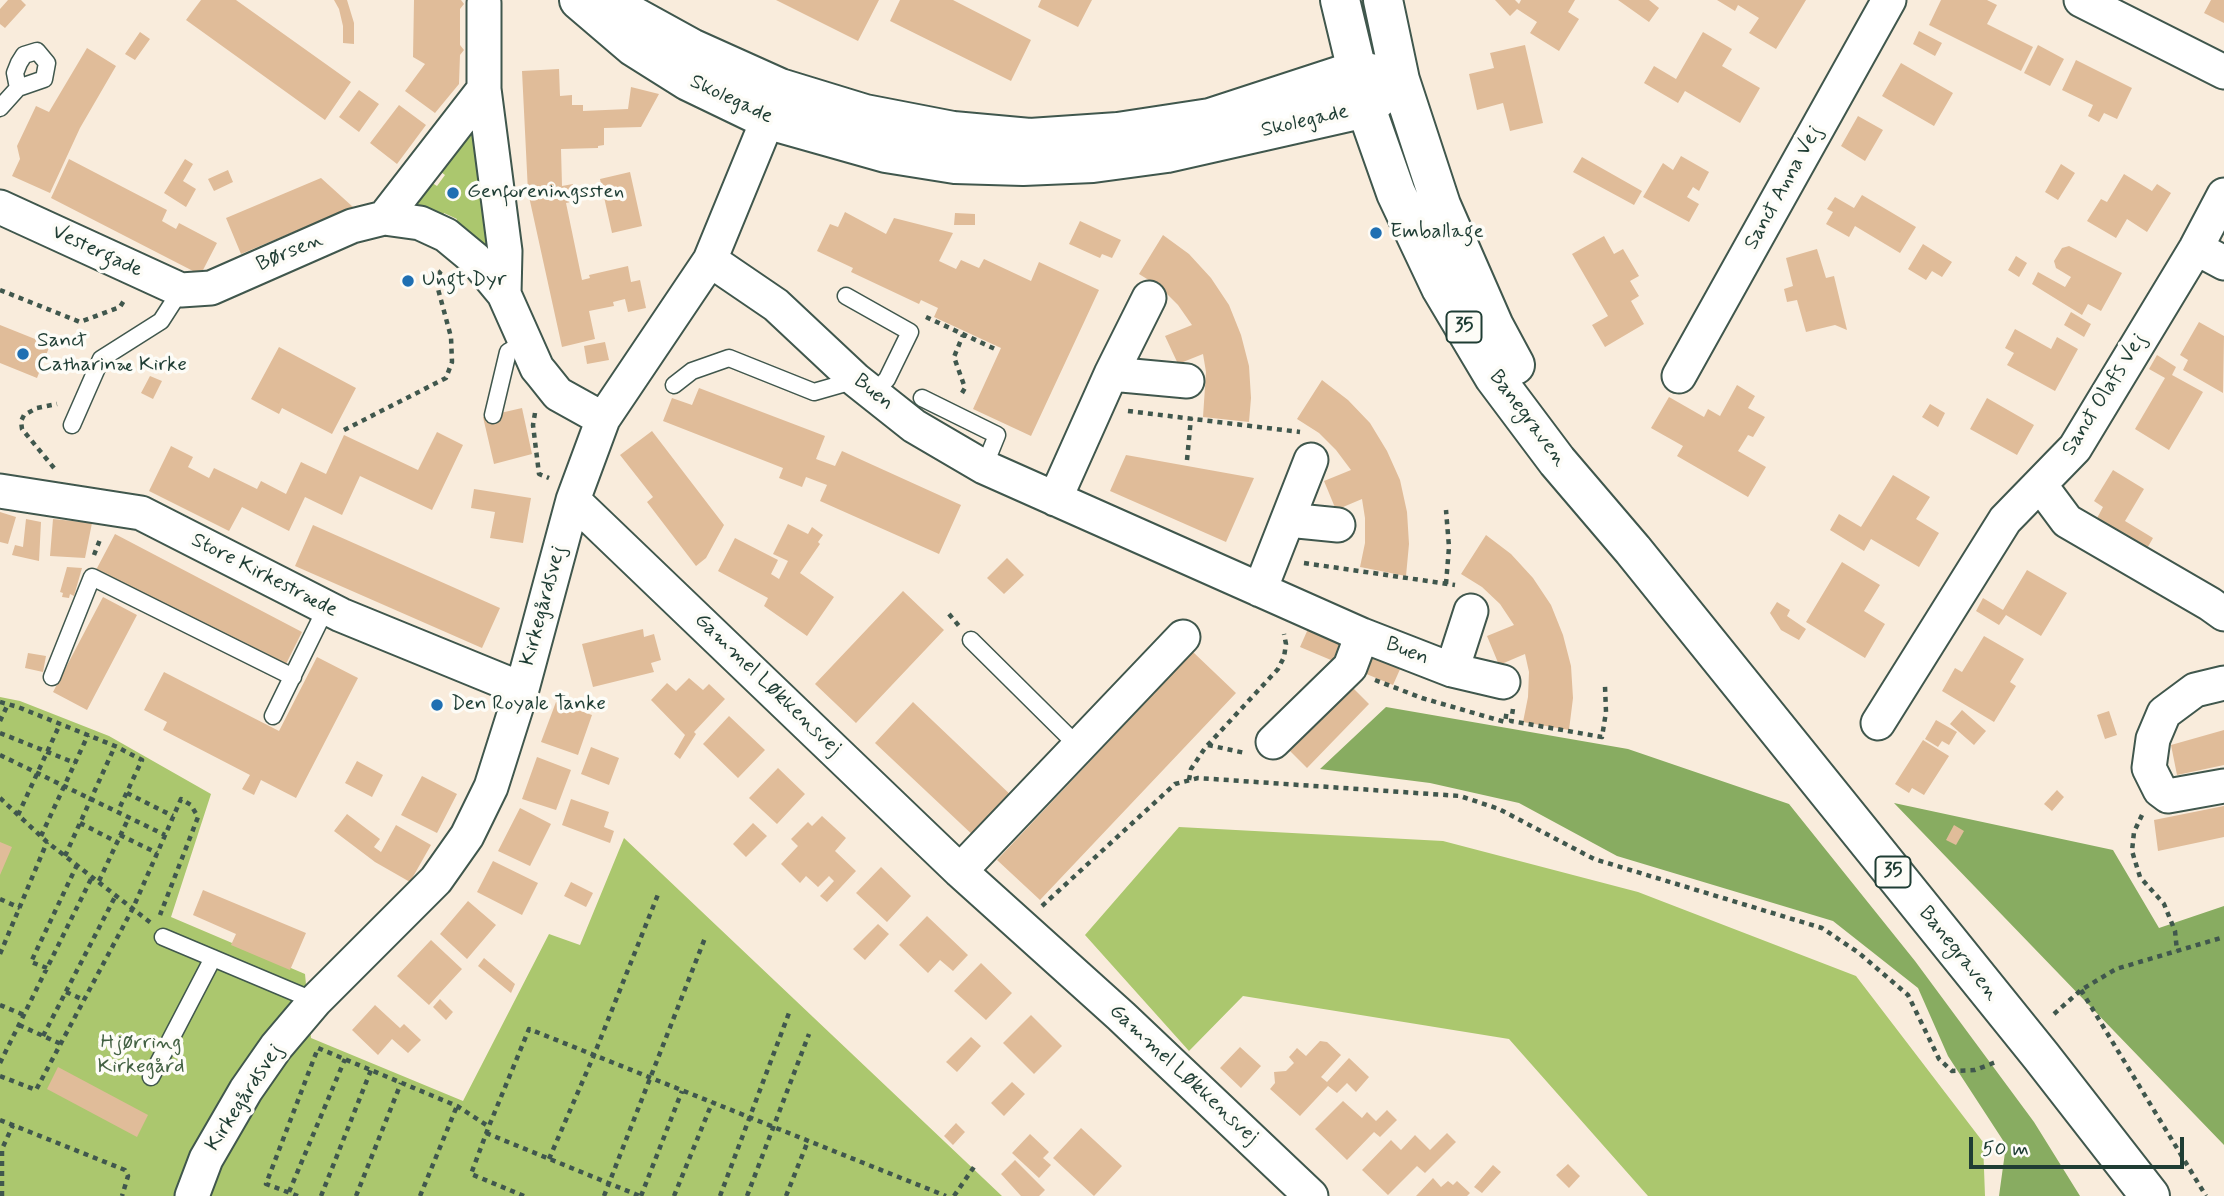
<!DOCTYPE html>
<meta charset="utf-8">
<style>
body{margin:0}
#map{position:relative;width:2224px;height:1196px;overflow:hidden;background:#f9ecdc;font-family:Mynerve,sans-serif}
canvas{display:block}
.scale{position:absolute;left:1969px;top:1137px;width:215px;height:32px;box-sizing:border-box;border:4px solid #1f3d34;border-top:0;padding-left:9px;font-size:21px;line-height:24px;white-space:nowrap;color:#1f3d34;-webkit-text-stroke:5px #fdfcf7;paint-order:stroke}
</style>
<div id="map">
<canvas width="2224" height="1196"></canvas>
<div class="scale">50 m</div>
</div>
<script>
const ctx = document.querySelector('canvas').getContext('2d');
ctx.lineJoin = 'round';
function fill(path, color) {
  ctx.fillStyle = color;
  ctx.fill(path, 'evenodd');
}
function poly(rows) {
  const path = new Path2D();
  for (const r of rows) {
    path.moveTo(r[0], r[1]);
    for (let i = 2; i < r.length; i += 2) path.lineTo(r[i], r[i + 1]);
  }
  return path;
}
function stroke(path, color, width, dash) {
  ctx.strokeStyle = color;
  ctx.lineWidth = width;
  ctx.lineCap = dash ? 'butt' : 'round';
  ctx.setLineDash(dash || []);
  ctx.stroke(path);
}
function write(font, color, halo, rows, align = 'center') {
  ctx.font = font + ' Mynerve,sans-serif';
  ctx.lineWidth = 7;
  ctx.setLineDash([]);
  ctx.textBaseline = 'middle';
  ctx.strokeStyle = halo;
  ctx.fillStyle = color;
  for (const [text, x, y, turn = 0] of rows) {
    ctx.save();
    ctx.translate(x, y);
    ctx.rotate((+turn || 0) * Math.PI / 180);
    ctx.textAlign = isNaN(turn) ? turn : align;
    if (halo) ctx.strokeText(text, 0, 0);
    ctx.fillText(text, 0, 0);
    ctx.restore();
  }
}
const green = poly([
 [472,126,489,244,484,247,453,227,457,219,444,213,440,221,415,206,415,201,429,181,437,186,445,175,437,169],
 [0,697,20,701,109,736,211,794,171,917,305,974,311,1038,463,1101,549,934,580,945,624,838,1002,1196,0,1196],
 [1179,827,1443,841,1638,892,1856,976,1983,1142,1985,1196,1648,1196,1509,1039,1243,996,1189,1051,1085,935]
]);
const forest = poly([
 [1386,707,1628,749,1789,804,1915,961,2034,1122,2080,1196,1999,1196,2006,1145,1948,1056,1918,988,1833,921,1617,856,1519,803,1430,783,1320,769],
 [1894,803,2113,850,2159,928,2224,906,2224,1145]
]);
const building = poly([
 [8,0,21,0,26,5,5,28,0,24,0,9],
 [201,0,236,0,351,82,325,120,186,20],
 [334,0,347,0,354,23,354,44,343,43,343,26,339,9],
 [414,0,461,0,464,4,460,9,460,45,464,50,460,55,459,84,435,113,405,91,425,64,413,57],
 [776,0,879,0,858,41],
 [900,0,953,0,1031,40,1011,81,890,21],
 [1041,0,1092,0,1078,27,1038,7],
 [1495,0,1515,0,1519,4,1521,0,1575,0,1568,12,1579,19,1559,51,1530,33,1537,22,1517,9,1510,16],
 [1618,0,1649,0,1659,8,1649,22],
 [1717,0,1806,0,1776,49,1749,33,1759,18,1738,5,1735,11],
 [1941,0,1987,0,1997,5,1987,24,2033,47,2021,71,1929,25],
 [2211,0,2224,0,2224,23,2204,13],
 [1919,31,1942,43,1935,56,1913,44],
 [140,32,150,39,135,60,125,54],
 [1703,32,1732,49,1722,66,1760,88,1740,123,1685,91,1678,103,1644,83,1654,66,1676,79],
 [1525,45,1543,123,1510,131,1503,103,1477,110,1469,74,1494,68,1490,53],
 [2038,45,2064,59,2050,86,2024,73],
 [87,48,116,66,80,128,50,193,12,176,20,159,17,146,36,106,49,112],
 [2076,60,2132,88,2117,119,2104,113,2099,122,2088,116,2093,105,2062,90],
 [1901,63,1953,93,1934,126,1882,96],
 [559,69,560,96,572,95,572,105,583,105,583,111,628,109,631,87,659,94,641,127,604,128,604,145,598,146,598,148,561,149,562,186,573,184,576,201,566,203,582,280,590,278,589,275,628,266,631,282,640,280,646,308,628,312,625,299,613,302,614,306,589,311,595,339,562,347,528,192,522,71],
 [359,90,379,104,359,132,339,117],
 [399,105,426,125,397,164,370,143],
 [1858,116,1883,130,1865,161,1841,146],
 [1681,156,1709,172,1699,191,1693,187,1687,197,1699,204,1689,222,1643,197,1663,163,1673,170],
 [1582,157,1642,191,1634,205,1573,172],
 [69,159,167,210,162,221,176,229,179,223,217,243,203,270,195,272,51,198],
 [185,159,193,164,183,181,196,189,186,207,164,193],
 [2061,164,2075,173,2058,200,2045,192],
 [228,170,233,182,214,191,208,179],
 [630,172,642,226,612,233,600,179],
 [2124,174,2152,191,2157,184,2171,193,2147,232,2127,219,2116,238,2087,221,2101,199,2107,202],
 [321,178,353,207,241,254,226,218],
 [1862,195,1916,227,1900,253,1855,226,1849,237,1826,224,1833,212,1827,209,1835,197,1854,208],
 [845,212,886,234,894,218,953,233,939,261,956,269,961,260,979,268,984,259,1031,281,1039,262,1099,290,1031,436,973,409,1001,348,934,317,938,308,921,300,919,304,851,272,853,268,817,251,830,224,838,227],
 [955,213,975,214,975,225,954,225],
 [1080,221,1121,240,1112,258,1102,254,1100,258,1069,244],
 [1163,235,1189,254,1211,278,1229,305,1241,335,1249,366,1251,398,1249,422,1203,417,1206,372,1203,354,1178,364,1165,336,1192,325,1178,305,1160,287,1139,274],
 [1604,236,1614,254,1623,249,1639,276,1630,281,1639,296,1631,301,1644,324,1605,347,1592,325,1608,316,1572,254],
 [1923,244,1952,262,1942,277,1932,271,1926,280,1908,269],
 [2069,246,2122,273,2101,311,2088,304,2082,315,2032,284,2038,272,2065,287,2071,277,2056,268,2054,261,2062,248],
 [1817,249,1826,278,1834,276,1847,330,1835,325,1806,332,1797,300,1787,302,1784,289,1793,286,1786,258],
 [2016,256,2027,263,2019,277,2008,270],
 [2071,312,2091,324,2084,337,2064,325],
 [2199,322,2224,336,2223,393,2183,370,2188,360,2180,355],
 [0,325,50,345,37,378,0,363],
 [2015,329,2051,349,2057,337,2078,349,2055,391,2007,365,2014,353,2005,348],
 [605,342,609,360,587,364,584,346],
 [279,347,356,388,332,434,282,408,279,414,251,399],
 [2157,355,2176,367,2172,375,2203,392,2169,450,2135,429,2165,378,2149,369],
 [150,376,162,381,153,399,141,393],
 [1322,380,1348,400,1370,423,1387,451,1400,480,1407,512,1409,544,1406,576,1360,567,1365,543,1365,518,1362,499,1336,510,1324,481,1351,470,1336,450,1319,433,1297,419],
 [1737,385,1755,396,1748,408,1765,417,1753,437,1748,435,1738,451,1766,467,1748,497,1677,456,1683,446,1651,428,1669,397,1704,417,1708,409,1720,416],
 [699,388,825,436,816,459,835,466,842,451,961,505,939,554,820,501,827,485,806,477,802,487,779,478,783,468,663,421,672,398,692,405],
 [1987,398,2034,425,2017,455,1970,429],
 [1930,404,1945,413,1938,427,1922,417],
 [522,408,532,454,494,464,483,417],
 [652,431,724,525,706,558,696,566,647,502,653,497,620,455],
 [437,432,463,445,432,510,360,476,342,515,305,497,289,531,242,507,229,531,149,491,171,446,193,457,188,467,209,478,214,468,257,489,261,481,286,494,301,462,326,474,344,435,418,470],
 [1126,455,1254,478,1226,542,1110,491],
 [2113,470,2144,489,2125,521,2153,538,2145,552,2095,522,2103,507,2094,501],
 [1893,475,1930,497,1916,519,1939,533,1919,567,1871,539,1864,551,1830,530,1839,514,1861,527],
 [474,489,531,498,523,543,490,538,495,512,471,508],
 [0,512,16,517,8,544,0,542],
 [26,519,41,522,39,561,12,555,15,545,23,547],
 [53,519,92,523,85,558,50,556],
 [788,524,808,534,812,527,823,535,818,542,820,544,800,573,834,597,807,636,764,606,768,598,718,571,735,538,778,560,771,574,779,579,788,561,773,554],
 [313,525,500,608,482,648,295,566],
 [115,534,302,632,284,668,96,570],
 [1486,535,1511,554,1533,578,1551,605,1563,635,1571,666,1573,698,1569,730,1523,722,1528,697,1529,672,1525,654,1499,665,1487,636,1514,625,1500,604,1482,587,1461,574],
 [1007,558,1024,575,1004,594,987,578],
 [1842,562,1880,585,1864,611,1885,624,1865,658,1806,622],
 [67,567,82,568,74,596,70,594,69,598,62,597,63,593,60,592],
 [2027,570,2067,593,2041,636,2006,615,1999,625,1976,611,1983,598,2003,610],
 [903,591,944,630,856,723,815,684],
 [103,597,137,615,87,710,53,692],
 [1777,602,1790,610,1787,616,1806,629,1799,640,1781,630,1770,613],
 [643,629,644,637,654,634,661,660,651,663,654,672,593,687,582,644],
 [1308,629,1346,644,1338,663,1300,647],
 [1984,636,2024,659,2010,682,2016,686,1994,722,1942,691,1955,668,1962,672],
 [1193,652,1236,693,1040,900,997,860],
 [28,653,46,656,43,672,25,668],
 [1371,655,1401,667,1393,685,1364,673],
 [317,657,358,678,296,798,261,780,254,795,242,789,250,775,163,730,167,722,144,710,164,672,279,731],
 [689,678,703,690,709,684,725,699,694,732,696,734,680,759,674,754,685,735,651,700,667,683,676,691],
 [1352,687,1369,704,1307,768,1290,751],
 [556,702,592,715,578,755,541,742],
 [913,702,1015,799,977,839,875,743],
 [1962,710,1986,731,1974,745,1950,724],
 [2109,711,2117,735,2105,739,2097,715],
 [729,716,765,750,738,778,703,744],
 [1936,720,1957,732,1949,745,1942,741,1938,747,1925,739],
 [2224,730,2224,765,2177,775,2171,745],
 [1923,740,1949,756,1924,795,1912,788,1909,793,1895,784],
 [591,747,619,758,609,785,581,774],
 [537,757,571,770,556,810,522,799],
 [357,761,383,775,372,797,345,783],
 [778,768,805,794,777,824,749,798],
 [422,776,457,794,437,833,401,815],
 [2057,790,2064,797,2052,811,2044,804],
 [571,799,609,812,604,827,614,831,610,843,562,825],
 [2224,806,2224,837,2158,851,2154,820],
 [520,808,551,824,530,866,498,851],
 [347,814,380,839,374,847,381,852,396,825,431,845,410,882,375,862,334,831],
 [822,816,846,838,835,851,856,871,827,902,820,896,834,881,829,876,818,887,806,876,800,883,781,864,798,846,791,839,808,822,812,826],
 [753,823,767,836,746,857,733,844],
 [1954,825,1964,831,1956,845,1946,840],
 [0,842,12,847,0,875],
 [493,861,538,883,522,915,477,892],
 [881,867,911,896,887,922,856,893],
 [571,882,593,893,586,907,564,896],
 [203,890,306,933,290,970,231,945,236,934,193,915],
 [468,901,496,925,467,959,440,934],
 [927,916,968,955,953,971,940,960,928,973,899,945],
 [878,924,889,934,865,960,853,949],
 [431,940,462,969,429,1005,397,976],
 [484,958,515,984,511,993,478,966],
 [981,963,1012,993,986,1020,954,991],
 [440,999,453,1012,446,1020,433,1007],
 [375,1005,400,1028,404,1024,421,1040,408,1053,392,1039,378,1055,352,1030],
 [1031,1015,1062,1046,1034,1074,1003,1043],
 [971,1037,981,1046,957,1072,946,1062],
 [1320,1041,1327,1042,1341,1055,1321,1077,1327,1082,1349,1058,1369,1077,1356,1092,1347,1083,1337,1093,1328,1086,1300,1116,1270,1089,1275,1083,1274,1072,1286,1071,1294,1063,1289,1057,1297,1048,1306,1056],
 [1240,1047,1261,1066,1241,1088,1220,1068],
 [58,1067,148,1115,137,1137,47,1089],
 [1012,1082,1025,1094,1004,1116,991,1103],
 [1343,1101,1362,1118,1367,1112,1376,1121,1387,1110,1397,1120,1380,1137,1374,1132,1347,1160,1315,1129],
 [956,1123,965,1132,953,1145,944,1136],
 [1081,1128,1122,1166,1094,1196,1053,1158],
 [1447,1133,1456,1142,1425,1173,1417,1166,1388,1195,1362,1170,1391,1140,1401,1150,1415,1135,1430,1150],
 [1030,1134,1049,1152,1043,1158,1051,1165,1039,1178,1012,1153],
 [1015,1160,1045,1190,1039,1196,1021,1196,1001,1174],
 [1568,1164,1580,1176,1569,1188,1556,1175],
 [1493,1165,1501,1172,1482,1193,1474,1187],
 [1433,1178,1441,1187,1448,1181,1453,1185,1457,1181,1470,1193,1467,1196,1416,1196]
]);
const path = poly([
 [0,290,80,322,120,307,125,299],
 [926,317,995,349],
 [962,393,965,388,954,357,963,335],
 [1128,411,1300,432],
 [535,413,533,425,539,474,549,478],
 [344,430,446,378,452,362,451,337,438,289,440,272,443,269],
 [1187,460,1191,418],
 [54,468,22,429,21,421,24,415,37,408,57,404],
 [94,555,101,537],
 [1304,563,1455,585],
 [1446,584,1449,547,1446,510],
 [949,614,959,626],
 [1375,680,1422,698,1505,722,1507,710],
 [0,702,18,707,115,746,142,760,118,811],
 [1513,709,1511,721,1602,737,1606,712,1605,686],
 [0,721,8,704],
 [0,733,75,763],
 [1208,745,1245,753],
 [0,755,165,835],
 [1189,780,1191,769,1205,748,1278,669,1284,657,1286,644,1284,634],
 [127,793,173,816],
 [0,798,47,842,151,923],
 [18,815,60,724],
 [2142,815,2134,832,2132,851,2140,877,2164,904,2175,931,2177,951],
 [80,823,117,842],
 [120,835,157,853],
 [41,836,88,735],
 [65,856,115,746],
 [99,881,129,817],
 [0,899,20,908],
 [1042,906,1175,784,1198,778,1460,796,1499,809,1594,859,1822,928,1859,953,1908,995,1939,1059,1952,1071,1975,1070,1996,1062],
 [0,954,47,842],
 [47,968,31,962,77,865],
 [2081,990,2206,1196],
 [66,992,84,1000],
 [0,1005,24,1015],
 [2054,1014,2081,990,2116,969,2224,937],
 [19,1025,61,1044],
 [43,1036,116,895],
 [0,1063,92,877],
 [0,1076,36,1090,133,908,181,799,191,805,198,817,160,915],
 [0,1120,125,1170,128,1176,122,1196],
 [486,1133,640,1196],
 [549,1159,594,1055,659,892],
 [289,1192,345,1059],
 [2,1196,2,1149,13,1125],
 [298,1196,266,1184,318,1048,457,1106,488,1126],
 [321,1196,371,1070],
 [356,1196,401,1083],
 [420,1196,457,1106],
 [524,1196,471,1174,489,1126,529,1029,946,1196],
 [604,1196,705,938],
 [641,1196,682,1091],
 [674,1196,712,1103],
 [720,1196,789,1013],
 [747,1196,809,1034],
 [786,1196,808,1141],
 [954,1196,976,1164]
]);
const lane = poly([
 [0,108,18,88,44,79,47,63,37,51,24,55,19,63,15,73,18,88],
 [846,296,910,332,887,379,873,394],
 [674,385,692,371,729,358,814,392,856,380],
 [922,398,997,435,984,467],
 [493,415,508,352,525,342],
 [72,425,101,359,161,321,181,290],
 [971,640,1079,747],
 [52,677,92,577,293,677],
 [273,716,326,608],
 [163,937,315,1001],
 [151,1077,213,958]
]);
const street = poly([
 [2081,0,2224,72],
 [484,3,484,89,505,251,504,294],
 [0,207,181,290,211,288,352,226,384,218,420,223,446,235,475,259,504,294,537,368,542,374,558,394,603,419],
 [384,218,484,89],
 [2196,248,2224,263],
 [710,260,776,305,856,380,914,426,984,467,1362,635,1452,670,1503,682],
 [1111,374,1187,381],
 [1679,376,1889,0],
 [2041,486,2067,521,2210,604,2224,614],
 [0,491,141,513,341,615,522,689],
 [1055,499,1111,374,1149,298],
 [573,500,960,871,1121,1016,1311,1196],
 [1288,520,1338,525],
 [1260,590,1311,460],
 [1452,670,1471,611],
 [2224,683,2195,690,2164,713,2153,739,2149,768,2160,790,2168,796,2224,786],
 [1878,723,2005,520,2075,448,2196,248,2224,195],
 [1273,742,1350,667,1362,635],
 [960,871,1183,637],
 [192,1196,206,1159,246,1090,276,1047,315,1001,436,880,467,836,491,787,522,689,573,500,603,419,710,260,777,97]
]);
const secondary = poly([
 [579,0,634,47,688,81,769,120,886,153,955,164,1023,166,1093,163,1167,153,1366,108,1391,88],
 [606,1,691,48,780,88,865,114,953,131,1030,138,1118,132,1210,118,1357,70,1388,77]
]);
const primary = poly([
 [1340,0,1366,108,1396,193,1441,288,1494,377,1557,461,1633,550,2041,1056,2150,1196],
 [1383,0,1400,80,1441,205,1494,326,1515,365]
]);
const markers = [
 [453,193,7,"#1f6fb2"],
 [1376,233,7,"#1f6fb2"],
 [408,281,7,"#1f6fb2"],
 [23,354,7,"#1f6fb2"],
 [437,705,7,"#1f6fb2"]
];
const shields = [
 [1464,327,35],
 [1893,872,35]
];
const shieldNames = [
 ["35",1464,327],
 ["35",1893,872]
];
const streetNames = [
 ["Skolegade",731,100,25],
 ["Skolegade",1305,122,-13],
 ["Sanct Anna Vej",1784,188,-61],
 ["Vestergade",97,252,25],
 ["Børsen",290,253,-23],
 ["Buen",873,393,39],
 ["Sanct Olafs Vej",2105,395,-58],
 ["Banegraven",1527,419,53],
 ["Store Kirkestræde",264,576,27],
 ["Kirkegårdsvej",544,606,-75],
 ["Buen",1407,652,21],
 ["Gammel Løkkensvej",767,685,44],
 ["Banegraven",1958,954,51],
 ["Gammel Løkkensvej",1183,1075,43],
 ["Kirkegårdsvej",245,1098,-57]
];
const poiNames = [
 ["Genforeningssten",467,193],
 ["Emballage",1390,233],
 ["Ungt Dyr",422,281],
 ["Sanct",37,342],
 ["Catharinæ Kirke",37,366],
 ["Den Royale Tanke",451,705]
];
const parkNames = [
 ["Hjørring",141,1044],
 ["Kirkegård",141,1068]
];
fill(green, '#abc76e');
fill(forest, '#88ac61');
fill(building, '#e0bc99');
stroke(lane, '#40574d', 19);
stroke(street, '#40574d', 37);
stroke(secondary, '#40574d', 42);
stroke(primary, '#40574d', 42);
stroke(path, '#40574d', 4.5, [5, 5]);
stroke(lane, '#fff', 16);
stroke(street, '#fff', 33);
stroke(secondary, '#fff', 38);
stroke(primary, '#fff', 38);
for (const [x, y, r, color] of markers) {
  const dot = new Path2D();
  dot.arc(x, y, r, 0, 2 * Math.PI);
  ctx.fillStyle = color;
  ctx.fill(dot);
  stroke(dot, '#fdfcf7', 2.5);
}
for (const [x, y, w] of shields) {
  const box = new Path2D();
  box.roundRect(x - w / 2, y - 15.5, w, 31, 5);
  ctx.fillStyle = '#fdfcf7';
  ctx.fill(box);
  stroke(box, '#1f3d34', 2);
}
write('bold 19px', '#1f3d34', null, shieldNames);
write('21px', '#1f3d34', '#fdfcf7', streetNames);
write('21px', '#1f3d34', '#fdfcf7', poiNames, 'left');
write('21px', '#426042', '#fdfcf7', parkNames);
</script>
